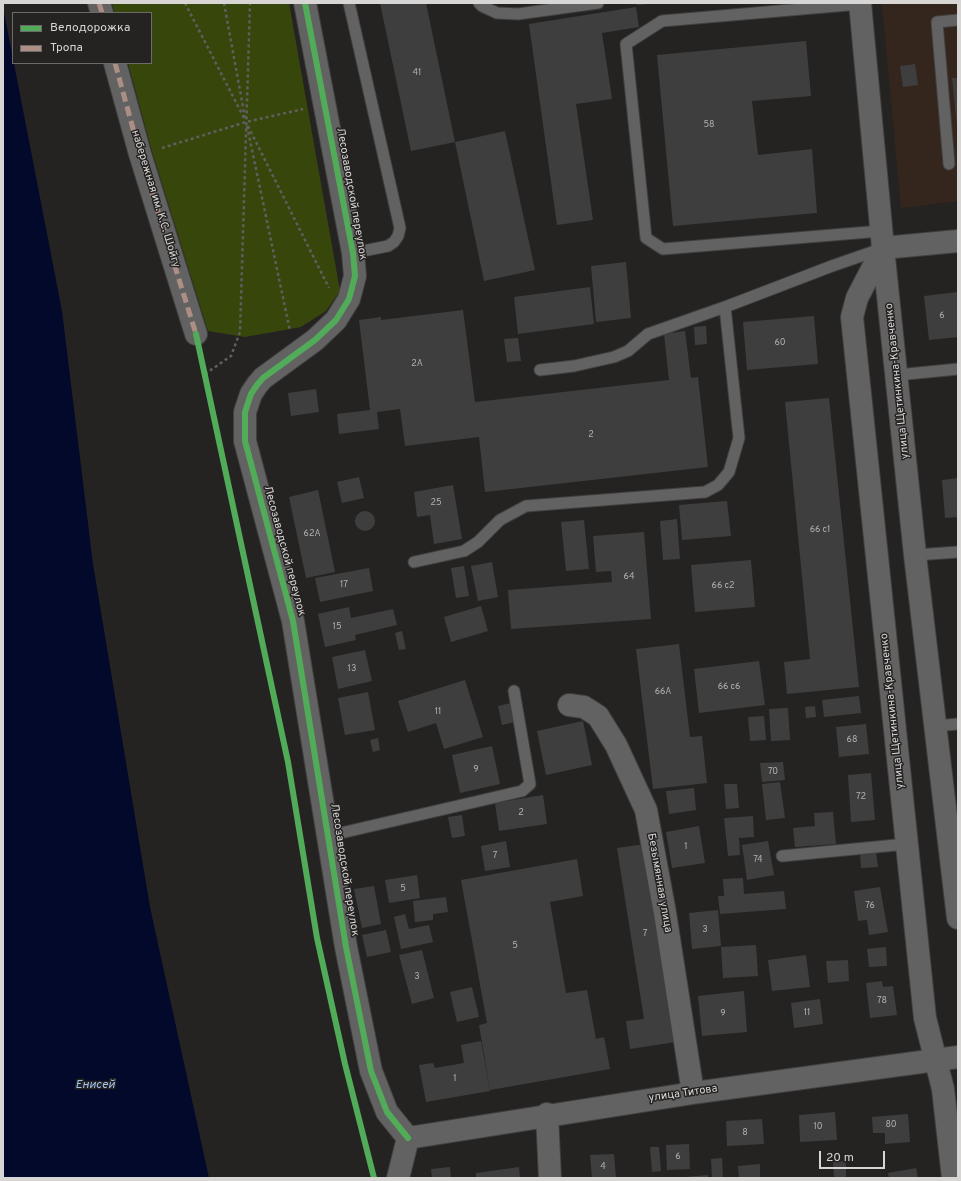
<!DOCTYPE html>
<meta charset="utf-8">
<style>
body{margin:0}
#map{position:relative;width:961px;height:1181px;overflow:hidden;background:#242322;font-family:Overpass,sans-serif}
canvas{display:block}
.frame{position:absolute;inset:0;border:4px solid #d8d6d5;pointer-events:none}
.legend{position:absolute;left:12px;top:12px;width:140px;height:52px;box-sizing:border-box;background:#252321;border:1px solid #6d6b69;margin:0;padding:5px 7px;list-style:none;font-size:12px;color:#d8d6d5}
.legend li{display:flex;align-items:center;gap:8px;height:20px}
.legend b{width:20px;border:1px solid #6d6b69}
.scale{position:absolute;left:819px;top:1151px;width:66px;height:18px;box-sizing:border-box;border:2px solid #d8d6d5;border-top:0;padding-left:5px;font-size:12px;line-height:14px;white-space:nowrap;color:#d8d6d5;-webkit-text-stroke:3px #252321;paint-order:stroke}
</style>
<div id="map">
<canvas width="961" height="1181"></canvas>
<div class="frame"></div>
<ul class="legend">
<li><b style="height:5px;background:#51ab58"></b>Велодорожка</li>
<li><b style="height:5px;background:#ac8f84"></b>Тропа</li>
</ul>
<div class="scale">20 m</div>
</div>
<script>
const ctx = document.querySelector('canvas').getContext('2d');
ctx.lineJoin = 'round';
function fill(path, color) {
  ctx.fillStyle = color;
  ctx.fill(path, 'evenodd');
}
function poly(rows) {
  const path = new Path2D();
  for (const r of rows) {
    if (r.length === 3) {
      path.moveTo(r[0] + r[2], r[1]);
      path.arc(r[0], r[1], r[2], 0, 2 * Math.PI);
      continue;
    }
    path.moveTo(r[0], r[1]);
    for (let i = 2; i < r.length; i += 2) path.lineTo(r[i], r[i + 1]);
  }
  return path;
}
function stroke(path, color, width, dash) {
  ctx.strokeStyle = color;
  ctx.lineWidth = width;
  ctx.lineCap = dash ? 'butt' : 'round';
  ctx.setLineDash(dash || []);
  ctx.stroke(path);
}
function write(font, color, halo, rows, align = 'center') {
  ctx.font = font + ' Overpass,sans-serif';
  ctx.lineWidth = 3;
  ctx.setLineDash([]);
  ctx.textBaseline = 'middle';
  ctx.strokeStyle = halo;
  ctx.fillStyle = color;
  for (const [text, x, y, turn = 0] of rows) {
    ctx.save();
    ctx.translate(x, y);
    ctx.rotate((+turn || 0) * Math.PI / 180);
    ctx.textAlign = isNaN(turn) ? turn : align;
    if (halo) ctx.strokeText(text, 0, 0);
    ctx.fillText(text, 0, 0);
    ctx.restore();
  }
}
const medical = poly([
 [882,3,958,3,958,201,901,208]
]);
const green = poly([
 [112,3,289,3,340,291,326,311,301,327,245,337,208,331,152,151,128,63,151,63,151,13,115,13]
]);
const water = poly([
 [3,7,62,311,93,564,150,907,209,1178,3,1178]
]);
const building = poly([
 [380,3,426,3,455,142,411,151],
 [637,3,648,3,648,4,637,5],
 [636,7,639,27,602,33,612,99,576,104,593,220,557,225,529,24],
 [806,41,811,96,752,101,758,155,812,149,817,213,673,226,657,55],
 [915,64,918,85,903,87,900,66],
 [952,78,958,78,958,126,957,126],
 [505,131,535,270,484,281,455,142],
 [626,262,631,318,596,322,591,266],
 [590,287,594,324,518,334,514,297],
 [958,292,958,337,929,340,924,296],
 [463,310,475,402,669,380,664,334,685,331,691,378,698,377,708,467,485,492,479,437,405,446,400,409,377,412,379,429,339,434,337,414,370,410,359,320,381,317,381,320],
 [814,316,818,364,747,370,743,322],
 [706,326,707,344,695,345,694,327],
 [518,338,521,361,507,362,504,339],
 [316,389,319,412,291,416,288,393],
 [829,398,859,687,787,694,784,662,810,659,785,402],
 [359,477,364,498,342,503,337,482],
 [958,478,958,517,945,518,942,480],
 [453,485,462,539,434,544,430,515,417,517,414,492],
 [318,490,335,572,306,578,289,497],
 [727,501,731,536,682,540,679,505],
 [365,521,10],
 [677,519,680,559,663,560,660,521],
 [584,520,589,569,566,571,561,522],
 [644,532,651,619,511,629,508,590,612,582,611,571,596,572,593,536],
 [751,560,755,607,695,612,691,565],
 [492,562,498,597,478,601,471,566],
 [464,566,469,596,456,598,451,568],
 [369,568,373,591,320,602,315,578],
 [481,606,488,631,451,642,444,617],
 [349,607,351,618,393,609,397,625,355,635,356,640,325,647,318,614],
 [402,631,406,649,399,650,395,633],
 [679,644,690,737,702,736,707,783,653,789,636,649],
 [365,650,372,681,338,689,332,657],
 [759,661,765,705,699,713,694,669],
 [465,680,483,737,444,749,436,723,408,732,398,701],
 [368,692,375,730,345,735,338,698],
 [859,696,861,713,824,717,822,700],
 [511,703,515,722,502,725,498,706],
 [815,706,816,717,806,718,805,707],
 [788,708,790,740,771,741,769,709],
 [764,716,766,740,750,741,748,717],
 [583,721,592,765,546,775,537,731],
 [866,724,869,754,839,757,836,727],
 [378,738,380,750,373,752,370,740],
 [492,746,500,784,460,793,452,755],
 [783,762,785,780,762,782,760,763],
 [871,773,875,820,851,822,848,775],
 [780,782,785,818,766,820,762,784],
 [724,784,737,784,739,808,726,809],
 [694,788,696,810,669,814,666,791],
 [543,795,547,824,499,831,495,803],
 [833,812,836,844,795,847,793,828,815,826,814,813],
 [462,815,465,836,452,838,448,817],
 [753,816,754,837,739,838,740,855,728,856,724,818],
 [699,826,705,863,672,868,666,832],
 [506,841,510,867,485,871,481,846],
 [768,841,774,875,747,880,742,845],
 [645,844,676,1042,630,1049,626,1021,644,1019,617,848],
 [876,852,878,867,861,868,860,853],
 [577,859,583,896,550,902,566,993,587,990,596,1039,604,1037,610,1069,490,1090,479,1025,487,1023,461,880],
 [417,875,420,898,389,903,385,880],
 [743,878,744,894,784,891,786,909,720,914,718,896,724,896,723,879],
 [374,886,381,924,362,928,354,889],
 [880,887,888,932,869,935,867,920,858,921,854,891],
 [446,897,448,912,433,914,433,920,415,922,413,901],
 [718,910,721,946,692,949,689,913],
 [405,914,409,929,429,925,433,942,401,949,394,917],
 [386,930,391,952,367,957,362,935],
 [756,945,758,976,723,978,721,947],
 [886,947,887,966,869,967,867,949],
 [422,950,434,998,412,1004,399,955],
 [806,955,810,987,772,991,768,960],
 [848,960,849,981,828,983,826,961],
 [882,981,883,987,893,986,897,1015,870,1018,866,983],
 [472,987,479,1017,457,1022,450,992],
 [744,991,747,1032,702,1036,698,996],
 [820,999,823,1024,794,1028,791,1003],
 [481,1041,490,1091,426,1102,419,1065,433,1063,435,1068,464,1063,461,1045],
 [835,1112,837,1140,800,1142,799,1115],
 [908,1114,910,1142,885,1144,885,1133,873,1133,872,1117],
 [762,1119,764,1144,727,1146,726,1121],
 [689,1144,690,1169,667,1170,666,1145],
 [650,1147,659,1147,661,1171,652,1172],
 [614,1154,616,1178,592,1178,590,1155],
 [722,1158,723,1178,712,1178,711,1159],
 [846,1161,846,1177,834,1177,833,1162],
 [760,1164,760,1178,739,1178,738,1166],
 [450,1167,451,1178,432,1178,431,1169],
 [519,1167,520,1178,476,1178,476,1173],
 [916,1168,918,1178,889,1178,888,1173],
 [708,1175,708,1178,685,1178,685,1177]
]);
const path = poly([
 [185,3,244,118],
 [224,3,245,118],
 [247,126,290,331],
 [248,126,329,288],
 [162,148,246,122,303,109],
 [205,374,231,356,240,332,250,3]
]);
const lane = poly([
 [349,3,400,228,398,236,394,242,388,246,353,253],
 [479,3,482,6,497,13,518,14,598,3],
 [860,4,662,21,626,44,646,238,663,249,881,231],
 [949,164,937,22,958,20],
 [540,370,574,366,614,357,628,351,648,334,725,307],
 [897,375,958,369],
 [915,555,958,552],
 [414,562,464,551,478,542,500,520,526,506,705,492,718,485,729,472,739,438,725,307,832,266,881,249],
 [935,726,958,724],
 [328,836,522,791,530,784,514,691],
 [782,856,907,844]
]);
const street = poly([
 [99,3,102,13],
 [305,3,353,253,355,276,349,299,336,320,315,340,263,378,257,385,251,394,245,412,245,441,293,621,346,947,371,1071,387,1112,408,1138],
 [115,63,140,154,196,334],
 [883,248,857,298,852,317,925,1018,943,1089,953,1178],
 [883,248,915,555,958,918],
 [569,705,584,707,598,716,616,745,646,810,665,913,693,1093],
 [547,1114,550,1178],
 [408,1138,693,1093,958,1057],
 [398,1178,408,1138]
]);
const secondary = poly([
 [860,3,883,248,958,241]
]);
const quiet = poly([
 [99,3,102,13],
 [115,63,140,154,196,334]
]);
const cycleway = poly([
 [305,3,353,253,355,276,349,299,336,320,315,340,263,378,257,385,251,394,245,412,245,441,293,621,346,947,371,1071,387,1112,408,1138],
 [196,334,288,762,317,938,345,1064,374,1178]
]);
const numberNames = [
 ["41",417,73],
 ["58",709,125],
 ["6",942,316],
 ["60",780,343],
 ["2А",417,364],
 ["2",591,435],
 ["25",436,503],
 ["66 с1",820,530],
 ["62А",312,534],
 ["64",629,577],
 ["17",344,585],
 ["66 с2",723,586],
 ["15",337,627],
 ["13",352,669],
 ["66 с6",729,687],
 ["66А",663,692],
 ["11",438,712],
 ["68",852,740],
 ["9",476,770],
 ["70",773,772],
 ["72",861,797],
 ["2",521,813],
 ["1",686,847],
 ["7",495,856],
 ["74",758,860],
 ["5",403,889],
 ["76",870,906],
 ["3",705,930],
 ["7",645,934],
 ["5",515,946],
 ["3",417,977],
 ["78",882,1001],
 ["11",807,1013],
 ["9",723,1014],
 ["1",455,1079],
 ["80",891,1125],
 ["10",818,1127],
 ["8",745,1133],
 ["6",678,1157],
 ["4",603,1167]
];
const streetNames = [
 ["Лесозаводской переулок",351,194,80],
 ["набережная им. К.С. Шойгу",155,199,73],
 ["улица Щетинкина-Кравченко",898,381,-96],
 ["Лесозаводской переулок",284,551,75],
 ["улица Щетинкина-Кравченко",893,711,-96],
 ["Лесозаводской переулок",344,870,81],
 ["Безымянная улица",659,883,80],
 ["улица Титова",683,1094,-8]
];
const waterNames = [
 ["Енисей",95,1086]
];
fill(medical, '#34261c');
fill(green, '#37470c');
fill(water, '#03092a');
fill(building, '#3f3e3e');
stroke(lane, '#414040', 13);
stroke(street, '#414040', 24);
stroke(secondary, '#414040', 24);
stroke(path, '#605e5e', 2.5, [3, 3]);
stroke(lane, '#636262', 11);
stroke(street, '#636262', 22);
stroke(secondary, '#636262', 22);
stroke(quiet, '#ac8f84', 5, [10, 5]);
stroke(cycleway, '#51ab58', 6);
write('9px', '#b2b0af', null, numberNames);
write('11px', '#d8d6d5', '#252321', streetNames);
write('italic 12px', '#9fc1f2', '#252321', waterNames);
</script>
